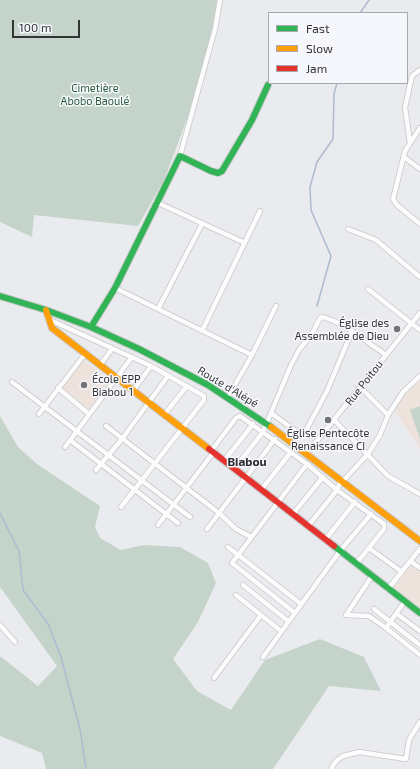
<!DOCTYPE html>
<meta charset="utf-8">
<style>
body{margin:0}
#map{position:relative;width:420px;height:769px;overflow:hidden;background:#eaebee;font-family:"Exo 2",sans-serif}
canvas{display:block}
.legend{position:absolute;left:268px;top:12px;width:140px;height:72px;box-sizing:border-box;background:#f6f7fd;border:1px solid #a8a9ad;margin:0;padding:5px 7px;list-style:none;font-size:12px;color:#333436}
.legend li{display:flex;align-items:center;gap:8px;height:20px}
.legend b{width:20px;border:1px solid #a8a9ad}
.scale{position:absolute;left:12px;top:20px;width:68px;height:18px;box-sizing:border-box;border:2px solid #333436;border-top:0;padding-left:5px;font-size:12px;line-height:14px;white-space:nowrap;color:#333436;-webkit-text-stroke:3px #f6f7fd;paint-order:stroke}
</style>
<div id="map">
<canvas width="420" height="769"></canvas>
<ul class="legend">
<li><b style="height:5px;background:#30b455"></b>Fast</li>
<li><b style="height:5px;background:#ff9f0a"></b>Slow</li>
<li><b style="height:5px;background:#e5322d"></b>Jam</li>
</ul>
<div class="scale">100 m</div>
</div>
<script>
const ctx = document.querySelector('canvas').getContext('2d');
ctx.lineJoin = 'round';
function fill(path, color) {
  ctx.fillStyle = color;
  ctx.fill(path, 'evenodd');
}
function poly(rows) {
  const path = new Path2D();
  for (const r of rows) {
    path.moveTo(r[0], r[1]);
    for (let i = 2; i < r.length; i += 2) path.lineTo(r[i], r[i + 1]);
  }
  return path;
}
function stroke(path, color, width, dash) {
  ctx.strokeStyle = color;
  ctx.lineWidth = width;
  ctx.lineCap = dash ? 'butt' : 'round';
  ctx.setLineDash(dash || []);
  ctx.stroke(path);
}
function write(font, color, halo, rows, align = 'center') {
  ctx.font = font + ' "Exo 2",sans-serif';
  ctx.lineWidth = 3;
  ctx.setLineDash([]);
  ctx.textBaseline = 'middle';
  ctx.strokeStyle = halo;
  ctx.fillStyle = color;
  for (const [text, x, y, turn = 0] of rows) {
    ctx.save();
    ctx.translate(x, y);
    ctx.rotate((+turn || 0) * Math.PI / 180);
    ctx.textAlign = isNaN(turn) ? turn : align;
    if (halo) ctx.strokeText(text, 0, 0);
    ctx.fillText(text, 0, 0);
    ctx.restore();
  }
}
const education = poly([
 [82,359,110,381,87,411,58,389],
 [420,381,420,449,394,410,405,394],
 [412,563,420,569,420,608,394,587]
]);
const green = poly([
 [0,0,217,0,214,22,194,101,164,180,138,226,34,215,32,237,0,222],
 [420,406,420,439,410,410],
 [0,416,18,447,37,464,100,506,95,527,100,538,121,550,143,545,180,547,208,563,216,583,198,622,173,659,197,691,231,710,265,660,320,639,364,657,381,691,329,686,273,769,46,769,42,753,0,736,0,656,38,686,57,666,0,587]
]);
const stream = poly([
 [360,13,369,0],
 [317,306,331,256,311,210,310,187,317,162,333,139,334,94,337,83],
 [0,513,19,551,23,590,48,624,61,657,80,729,86,769]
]);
const street = poly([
 [420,128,405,151,393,199,397,205,420,224],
 [410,143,405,107,412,76,420,70],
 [180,156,215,29,220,0],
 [404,157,420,169],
 [156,202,245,243],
 [348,229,376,240,420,277],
 [115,288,252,355],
 [368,289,420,330],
 [158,309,202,224],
 [48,319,151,366,204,396,204,400,121,507],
 [202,331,260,211],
 [100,365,112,349],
 [12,382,190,517],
 [58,388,89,414],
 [361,388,388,415],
 [133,391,151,366],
 [228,397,252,355,276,306],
 [271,413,300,434,304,434,327,391,352,331,386,355],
 [39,414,85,354],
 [164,415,187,386],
 [334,420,388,476,420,494],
 [106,426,219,513,236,529,251,537],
 [70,440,178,523],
 [65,447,132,357],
 [211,451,236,418,240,416,307,464,337,490,384,524,384,529,356,564],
 [307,453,420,313],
 [224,461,253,424],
 [234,469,263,432,291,365,299,350,312,334,320,318,323,317,334,321,352,331],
 [96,470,122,439,168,376],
 [343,481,368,454,380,435,388,415,403,392,420,376],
 [261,490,291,452],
 [293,514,323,477],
 [158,525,213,453],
 [308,526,337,490,341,480],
 [207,529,275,439],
 [325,540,355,502],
 [228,547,301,604],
 [369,548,402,572],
 [410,561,420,568],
 [372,576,346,615,369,616,386,628],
 [243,585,288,621],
 [388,589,420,549],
 [236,595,281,631],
 [405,601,386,628,420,655],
 [374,609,420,645],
 [295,613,232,563,307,464],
 [397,614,420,631],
 [0,625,15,642],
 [263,657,340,551,371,514],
 [214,678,261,615],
 [331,769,336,761,343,756,359,752,406,759,409,740,420,722]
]);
const fast = poly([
 [0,296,46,310,91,327,139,349,208,385,271,427],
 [91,327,115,288,180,156,211,171,218,173,222,171,252,120,268,85],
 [334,546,420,613]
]);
const slow = poly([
 [46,310,52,328,209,449],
 [271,427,420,541]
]);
const jam = poly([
 [209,449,334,546]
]);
const markers = [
 [397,329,4,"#737476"],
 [84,385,4,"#737476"],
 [328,420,4,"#737476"]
];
const parkNames = [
 ["Cimetière",95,88],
 ["Abobo Baoulé",95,101]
];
const poiNames = [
 ["Église des",389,323],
 ["Assemblée de Dieu",389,336],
 ["École EPP",92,379,"left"],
 ["Biabou 1",92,392,"left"],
 ["Église Pentecôte",328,433,"center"],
 ["Renaissance CI",328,446,"center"]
];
const streetNames = [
 ["Rue Poitou",364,383,-52],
 ["Route d'Alépé",228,387,31]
];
const neighbourhoodNames = [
 ["Biabou",247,462]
];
fill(education, '#ede3dc');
fill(green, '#c5d4ca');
stroke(stream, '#aebad0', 1.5);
stroke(street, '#c6c7c9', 6);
stroke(fast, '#c6c7c9', 8);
stroke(slow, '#c6c7c9', 8);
stroke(jam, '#c6c7c9', 8);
stroke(street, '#fcfcfc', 4.5);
stroke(fast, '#30b455', 6);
stroke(slow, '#ff9f0a', 6);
stroke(jam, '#e5322d', 6);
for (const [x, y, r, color] of markers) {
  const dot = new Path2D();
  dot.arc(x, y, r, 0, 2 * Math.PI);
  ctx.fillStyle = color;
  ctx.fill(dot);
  stroke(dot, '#f6f7fd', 1.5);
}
write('11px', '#2b5e3d', '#f6f7fd', parkNames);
write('11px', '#333436', '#f6f7fd', poiNames, 'right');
write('11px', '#333436', '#f6f7fd', streetNames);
write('bold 12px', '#2b2c30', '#f6f7fd', neighbourhoodNames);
</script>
